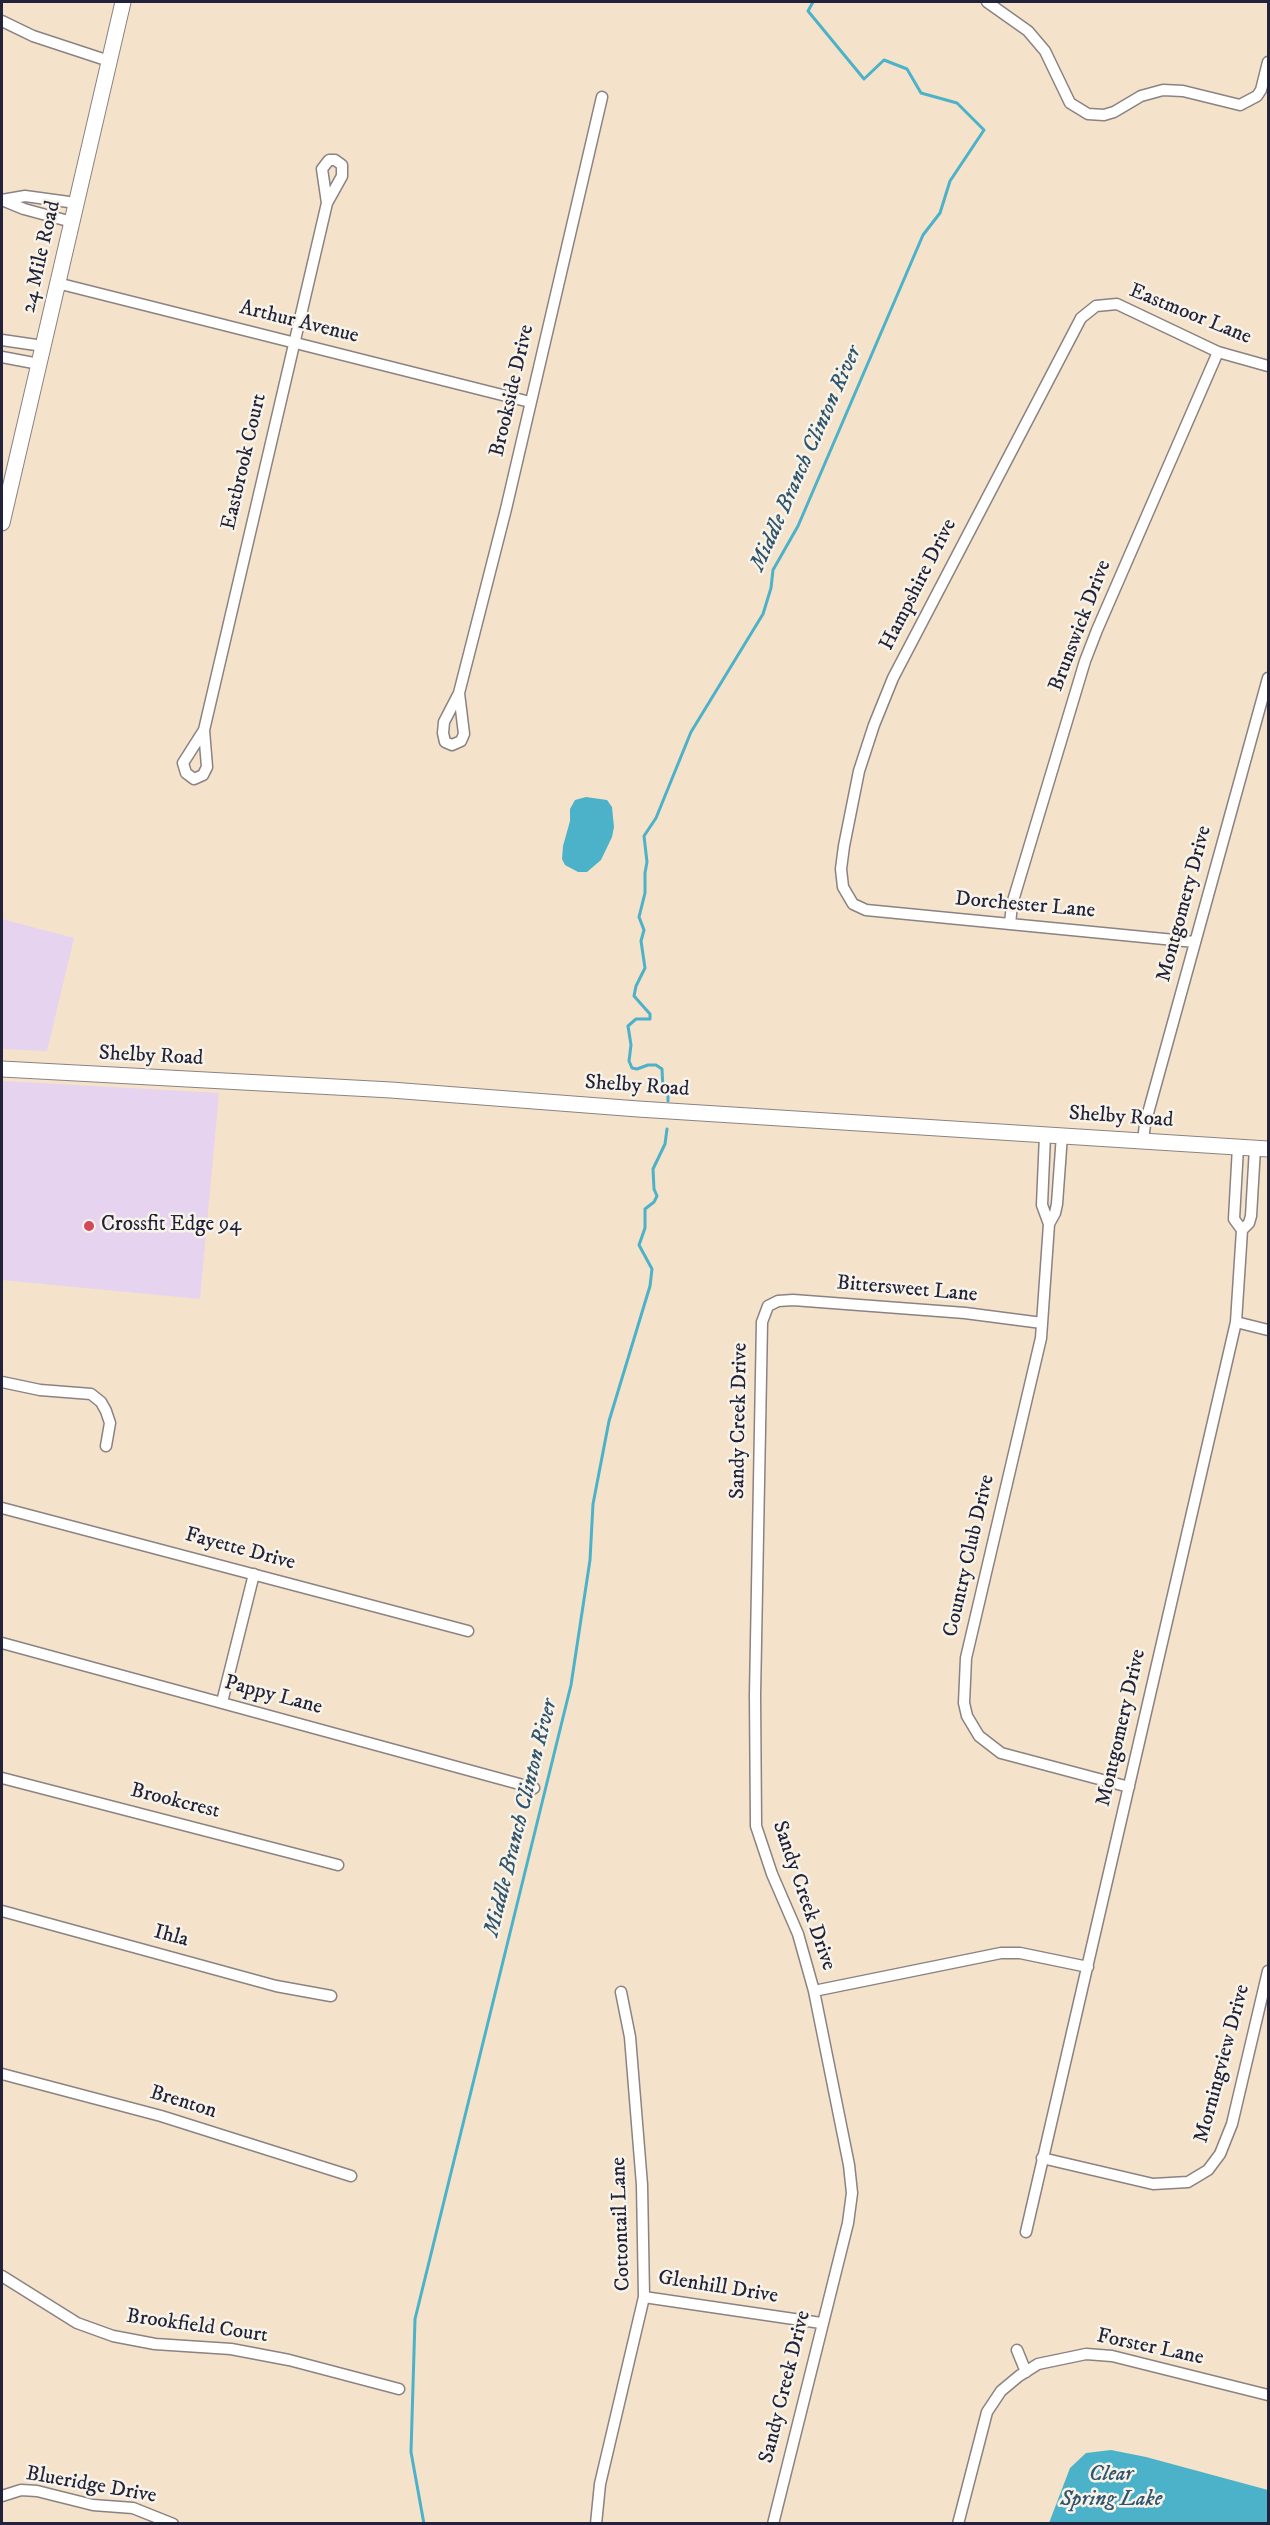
<!DOCTYPE html>
<style>
body{margin:0}
#map{position:relative;width:1270px;height:2525px;overflow:hidden;background:#f4e2ca;font-family:"IM FELL DW Pica",serif}
canvas{display:block}
.frame{position:absolute;inset:0;border:3px solid #22223b;pointer-events:none}
</style>
<div id="map">
<canvas width="1270" height="2525"></canvas>
<div class="frame"></div>
</div>
<script>
const ctx = document.querySelector('canvas').getContext('2d');
ctx.lineJoin = 'round';
function fill(path, color) {
  ctx.fillStyle = color;
  ctx.fill(path, 'evenodd');
}
function poly(rows) {
  const path = new Path2D();
  for (const r of rows) {
    path.moveTo(r[0], r[1]);
    for (let i = 2; i < r.length; i += 2) path.lineTo(r[i], r[i + 1]);
  }
  return path;
}
function stroke(path, color, width, dash) {
  ctx.strokeStyle = color;
  ctx.lineWidth = width;
  ctx.lineCap = dash ? 'butt' : 'round';
  ctx.setLineDash(dash || []);
  ctx.stroke(path);
}
function write(font, color, halo, rows, align = 'center') {
  ctx.font = font + ' "IM FELL DW Pica",serif';
  ctx.lineWidth = 5;
  ctx.setLineDash([]);
  ctx.textBaseline = 'middle';
  ctx.strokeStyle = halo;
  ctx.fillStyle = color;
  for (const [text, x, y, turn = 0] of rows) {
    ctx.save();
    ctx.translate(x, y);
    ctx.rotate((+turn || 0) * Math.PI / 180);
    ctx.textAlign = isNaN(turn) ? turn : align;
    if (halo) ctx.strokeText(text, 0, 0);
    ctx.fillText(text, 0, 0);
    ctx.restore();
  }
}
const built = poly([
 [2,919,74,938,47,1051,2,1049],
 [2,1081,219,1093,200,1299,2,1280]
]);
const water = poly([
 [586,797,607,800,612,807,614,827,612,837,601,860,587,872,578,872,565,865,562,859,563,846,570,821,570,809,575,800],
 [1111,2450,1146,2457,1268,2490,1268,2523,1049,2523,1070,2468,1086,2453]
]);
const stream = poly([
 [668,1101,668,1093,663,1089,662,1069,656,1065,648,1065,637,1069,632,1068,629,1061,631,1045,628,1026,636,1019,650,1019,650,1014,634,996,636,986,645,968,641,941,644,930,639,917,645,893,645,873,647,862,644,836,656,818,691,732,763,614,771,588,773,570,798,526,923,235,940,213,950,181,984,130,957,103,921,93,907,69,884,60,864,79,808,11,813,2],
 [424,2524,411,2452,415,2319,571,1685,590,1560,593,1504,609,1421,650,1286,652,1269,639,1245,645,1228,645,1209,654,1202,657,1196,654,1189,653,1169,665,1144,667,1129]
]);
const street = poly([
 [987,2,1028,31,1045,51,1070,103,1088,114,1104,115,1114,112,1141,96,1163,90,1183,91,1240,105,1257,96,1261,90,1268,62],
 [2,21,33,36,109,61],
 [2,200,25,196,76,203],
 [2,200,24,209,72,222],
 [57,283,530,402],
 [2,340,43,346],
 [2,357,39,364],
 [459,693,506,509,602,97],
 [459,693,464,734,461,741,452,745,445,742,443,733,444,722,459,693],
 [204,730,207,767,203,775,194,779,186,773,183,763,204,730,327,203,342,176,342,165,335,160,329,160,322,169,327,203],
 [1010,924,1012,904,1085,661,1097,630,1218,352],
 [1195,942,866,910,853,904,843,887,841,869,844,846,859,771,874,725,893,678,1081,318,1096,306,1117,304,1218,352,1268,366],
 [1045,1135,1042,1205,1049,1224,1055,1213,1057,1204,1062,1135],
 [1143,1141,1145,1124,1268,678],
 [1238,1147,1234,1219,1242,1230],
 [1049,1224,1041,1338,966,1658,964,1703,967,1716,979,1736,1001,1753,1129,1787],
 [1236,1322,1268,1330],
 [2,1382,40,1390,91,1394,101,1402,106,1411,110,1423,106,1446],
 [2,1508,468,1631],
 [2,1643,534,1788],
 [222,1702,254,1574],
 [2,1778,338,1865],
 [2,1911,276,1986,331,1996],
 [814,1991,1001,1953,1020,1953,1088,1967],
 [2,2074,161,2116,351,2176],
 [1042,2158,1153,2184,1188,2182,1208,2170,1220,2154,1232,2124,1268,1971],
 [1026,2232,1236,1322,1242,1230,1249,1223,1251,1216,1255,1148],
 [2,2276,77,2323,113,2336,155,2344,231,2349,289,2360,399,2389],
 [644,2297,821,2323],
 [1017,2350,1026,2372],
 [2,2496,21,2490,37,2491,93,2505,133,2508,173,2524],
 [596,2524,600,2484,644,2297,642,2185,630,2037,621,1992],
 [773,2524,848,2223,852,2193,849,2165,814,1991,798,1934,772,1874,756,1826,755,1695,762,1322,768,1306,778,1301,793,1300,965,1313,1042,1323],
 [958,2524,987,2412,1001,2391,1019,2376,1038,2364,1086,2354,1112,2356,1268,2395]
]);
const secondary = poly([
 [2,523,123,2],
 [2,1069,391,1090,638,1109,1268,1149]
]);
const markers = [
 [89,1226,6,"#d1495b"]
];
const streetNames = [
 ["24 Mile Road",42,257,-77],
 ["Eastmoor Lane",1190,315,22],
 ["Arthur Avenue",299,323,14],
 ["Brookside Drive",513,391,-77],
 ["Eastbrook Court",245,462,-77],
 ["Hampshire Drive",919,585,-63],
 ["Brunswick Drive",1081,626,-69],
 ["Montgomery Drive",1185,904,-75],
 ["Dorchester Lane",1025,906,5],
 ["Shelby Road",151,1057,3],
 ["Shelby Road",637,1087,4],
 ["Shelby Road",1121,1118,4],
 ["Bittersweet Lane",907,1290,5],
 ["Sandy Creek Drive",740,1421,-89],
 ["Fayette Drive",240,1550,15],
 ["Country Club Drive",970,1556,-77],
 ["Pappy Lane",273,1696,15],
 ["Montgomery Drive",1122,1728,-77],
 ["Brookcrest",175,1802,14],
 ["Sandy Creek Drive",803,1896,71],
 ["Ihla",171,1937,15],
 ["Morningview Drive",1223,2064,-75],
 ["Brenton",183,2103,17],
 ["Cottontail Lane",622,2224,-92],
 ["Glenhill Drive",718,2288,9],
 ["Brookfield Court",197,2327,8],
 ["Forster Lane",1150,2348,12],
 ["Sandy Creek Drive",786,2387,-76],
 ["Blueridge Drive",91,2486,10]
];
const poiNames = [
 ["Crossfit Edge 94",101,1226]
];
const waterNames = [
 ["Middle Branch Clinton River",807,459,-66],
 ["Middle Branch Clinton River",522,1818,-76],
 ["Clear",1111,2475],
 ["Spring Lake",1111,2500]
];
fill(built, '#e6d3f0');
fill(water, '#4bb2ca');
stroke(stream, '#4bb2ca', 3);
stroke(street, '#8b8282', 13);
stroke(secondary, '#8b8282', 17);
stroke(street, '#fff', 10);
stroke(secondary, '#fff', 15);
for (const [x, y, r, color] of markers) {
  const dot = new Path2D();
  dot.arc(x, y, r, 0, 2 * Math.PI);
  ctx.fillStyle = color;
  ctx.fill(dot);
  stroke(dot, '#f7f3e8', 2);
}
write('21px', '#22223b', '#f7f3e8', streetNames);
write('21px', '#22223b', '#f7f3e8', poiNames, 'left');
write('italic 22px', '#30546d', '#f7f3e8', waterNames);
</script>
